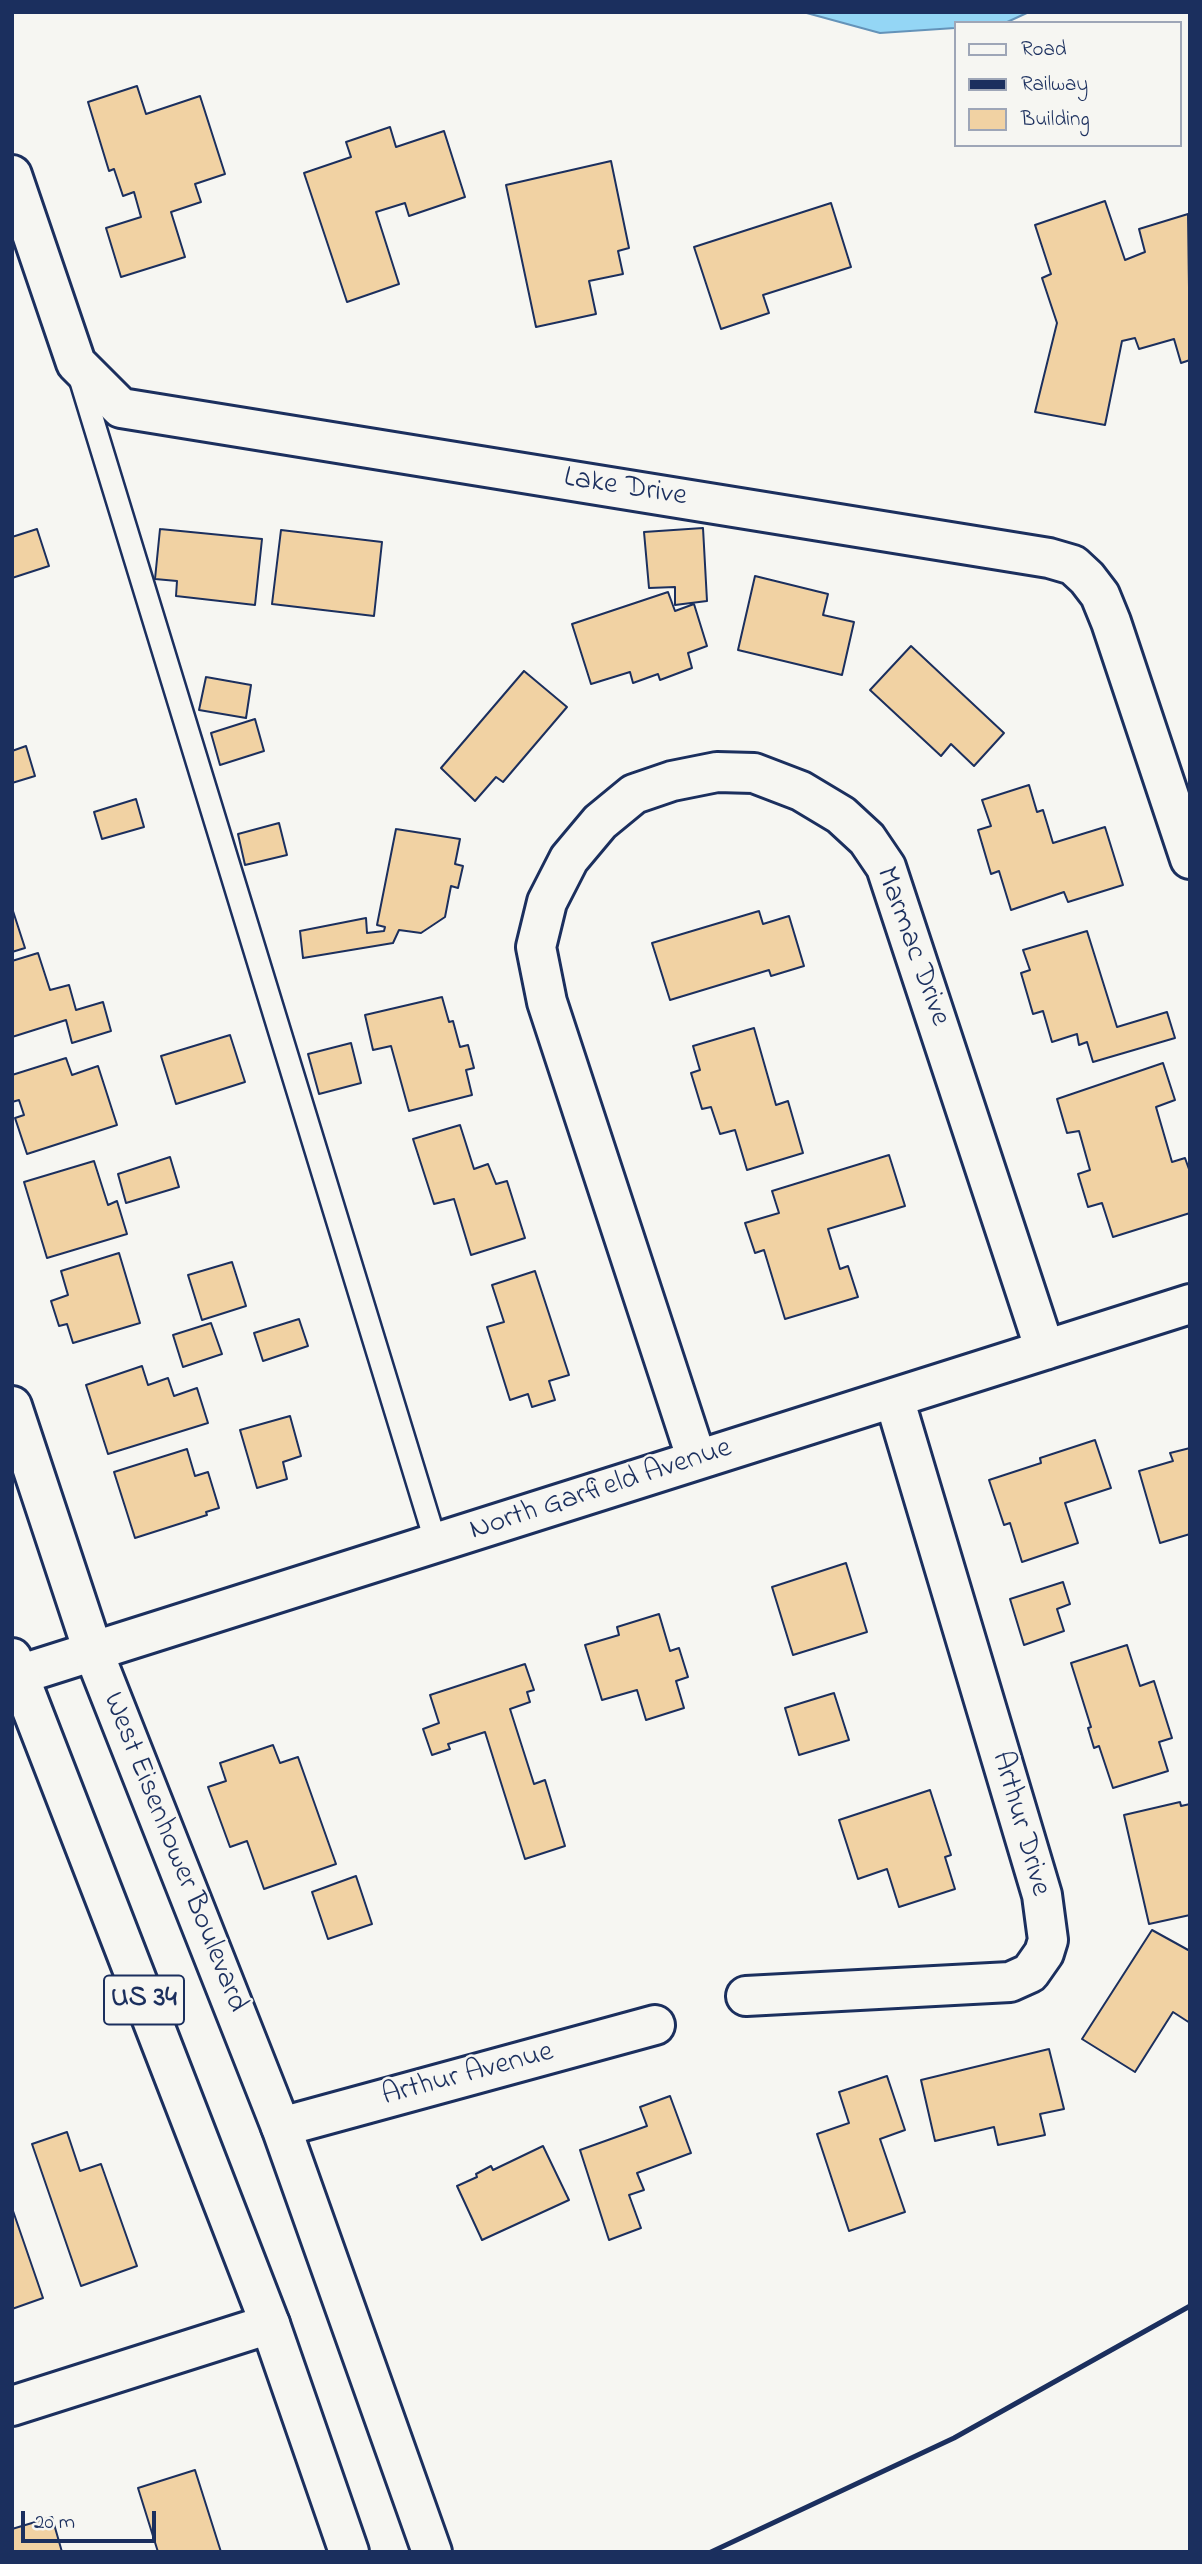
<!DOCTYPE html>
<style>
body{margin:0}
#map{position:relative;width:1202px;height:2564px;overflow:hidden;background:#f6f6f2;font-family:"Indie Flower",sans-serif}
canvas{display:block}
.frame{position:absolute;inset:0;border:14px solid #1b2f5e;pointer-events:none}
.legend{position:absolute;left:954px;top:21px;width:228px;height:126px;box-sizing:border-box;background:#f6f6f2;border:2px solid #9ea6b7;margin:0;padding:9px 12px;list-style:none;font-size:21px;color:#1b2f5e}
.legend li{display:flex;align-items:center;gap:14px;height:35px}
.legend b{width:35px;border:2px solid #9ea6b7}
.scale{position:absolute;left:21px;top:2511px;width:135px;height:32px;box-sizing:border-box;border:4px solid #1b2f5e;border-top:0;padding-left:9px;font-size:21px;line-height:24px;white-space:nowrap;color:#1b2f5e;-webkit-text-stroke:5px #f6f6f2;paint-order:stroke}
</style>
<div id="map">
<canvas width="1202" height="2564"></canvas>
<div class="frame"></div>
<ul class="legend">
<li><b style="height:9px;background:#f6f6f2"></b>Road</li>
<li><b style="height:9px;background:#1b2f5e"></b>Railway</li>
<li><b style="height:19px;background:#f1d2a3"></b>Building</li>
</ul>
<div class="scale">20 m</div>
</div>
<script>
const ctx = document.querySelector('canvas').getContext('2d');
ctx.lineJoin = 'round';
function fill(path, color) {
  ctx.fillStyle = color;
  ctx.fill(path, 'evenodd');
}
function poly(rows) {
  const path = new Path2D();
  for (const r of rows) {
    path.moveTo(r[0], r[1]);
    for (let i = 2; i < r.length; i += 2) path.lineTo(r[i], r[i + 1]);
  }
  return path;
}
function stroke(path, color, width, dash) {
  ctx.strokeStyle = color;
  ctx.lineWidth = width;
  ctx.lineCap = dash ? 'butt' : 'round';
  ctx.setLineDash(dash || []);
  ctx.stroke(path);
}
function write(font, color, halo, rows, align = 'center') {
  ctx.font = font + ' "Indie Flower",sans-serif';
  ctx.lineWidth = 5;
  ctx.setLineDash([]);
  ctx.textBaseline = 'middle';
  ctx.strokeStyle = halo;
  ctx.fillStyle = color;
  for (const [text, x, y, turn = 0] of rows) {
    ctx.save();
    ctx.translate(x, y);
    ctx.rotate((+turn || 0) * Math.PI / 180);
    ctx.textAlign = isNaN(turn) ? turn : align;
    if (halo) ctx.strokeText(text, 0, 0);
    ctx.fillText(text, 0, 0);
    ctx.restore();
  }
}
const water = poly([
 [803,12,1029,12,1005,23,955,23,955,28,880,33,803,12]
]);
const building = poly([
 [137,86,146,114,200,96,225,174,195,184,201,202,171,212,185,257,121,277,106,228,141,217,134,192,123,196,114,169,109,171,88,102,137,86],
 [390,127,396,147,444,131,465,197,409,216,405,203,376,212,399,284,347,302,304,173,351,157,346,142,390,127],
 [611,161,629,248,618,251,623,274,589,281,596,314,536,327,506,185,611,161],
 [1105,201,1125,260,1145,252,1139,229,1188,214,1190,360,1181,363,1174,339,1139,349,1135,338,1122,341,1105,425,1035,412,1057,323,1042,278,1051,274,1035,225,1105,201],
 [831,203,851,267,763,295,769,313,721,329,694,247,831,203],
 [703,528,707,601,675,605,675,587,649,588,644,532,703,528],
 [37,529,49,566,12,578,12,537,37,529],
 [160,529,262,539,255,605,176,596,177,581,155,579,160,529],
 [281,530,382,542,374,616,272,604,281,530],
 [755,576,828,594,823,615,854,622,842,675,738,650,755,576],
 [668,592,675,611,694,604,707,646,688,653,692,668,660,680,658,674,633,683,630,672,591,684,572,624,668,592],
 [911,646,1004,733,974,766,951,744,941,756,870,690,911,646],
 [524,671,567,707,503,782,496,777,475,801,441,768,524,671],
 [206,677,251,685,246,718,199,710,206,677],
 [255,719,264,751,220,765,211,733,255,719],
 [26,746,35,776,12,783,12,751,26,746],
 [1029,785,1037,812,1043,810,1053,843,1105,827,1123,885,1068,902,1064,892,1011,910,999,871,991,874,978,830,991,826,982,800,1029,785],
 [136,799,144,827,102,839,94,812,136,799],
 [279,823,287,855,245,865,238,834,279,823],
 [396,829,460,839,455,864,463,866,458,888,451,886,445,917,421,933,399,930,393,943,303,958,300,931,366,918,367,933,384,931,385,927,377,925,396,829],
 [12,908,25,948,12,952,12,908],
 [759,911,763,924,789,916,804,966,771,976,769,970,670,1000,652,943,759,911],
 [1087,931,1117,1027,1167,1012,1175,1038,1093,1062,1087,1042,1079,1045,1077,1034,1052,1042,1043,1011,1033,1014,1021,973,1030,970,1023,950,1087,931],
 [38,953,50,990,69,985,76,1010,103,1002,111,1031,72,1043,66,1020,12,1037,12,961,38,953],
 [442,997,449,1022,453,1021,460,1047,468,1045,474,1068,466,1070,472,1095,409,1111,391,1046,373,1050,365,1015,442,997],
 [754,1028,776,1105,788,1101,803,1153,747,1170,735,1130,720,1134,711,1107,702,1109,691,1073,700,1070,693,1046,754,1028],
 [230,1035,245,1082,176,1104,161,1056,230,1035],
 [351,1043,361,1083,319,1094,308,1054,351,1043],
 [66,1058,72,1075,98,1066,117,1125,27,1154,15,1118,24,1115,19,1100,12,1102,12,1075,66,1058],
 [1163,1063,1175,1100,1156,1107,1172,1162,1185,1158,1190,1172,1190,1213,1113,1237,1102,1203,1088,1207,1078,1174,1090,1170,1079,1131,1067,1133,1057,1099,1163,1063],
 [460,1125,474,1169,488,1164,496,1184,507,1181,525,1238,471,1255,454,1199,434,1204,413,1139,460,1125],
 [889,1155,905,1206,828,1229,840,1269,848,1266,858,1297,785,1319,764,1250,755,1253,745,1223,779,1213,772,1191,889,1155],
 [170,1157,179,1187,126,1203,118,1174,170,1157],
 [94,1161,108,1205,117,1201,127,1234,47,1258,24,1182,94,1161],
 [119,1253,140,1323,73,1343,67,1324,59,1326,51,1301,68,1295,61,1271,119,1253],
 [232,1262,246,1306,202,1320,188,1275,232,1262],
 [535,1271,569,1375,549,1381,555,1400,532,1407,528,1394,510,1400,487,1327,504,1322,492,1285,535,1271],
 [299,1319,308,1346,263,1361,254,1333,299,1319],
 [211,1323,222,1354,183,1367,173,1335,211,1323],
 [142,1366,148,1385,168,1378,174,1396,197,1388,208,1423,108,1454,86,1385,142,1366],
 [290,1416,301,1456,283,1462,287,1479,257,1488,240,1430,290,1416],
 [1095,1440,1111,1488,1065,1503,1078,1543,1022,1562,1010,1523,1004,1525,989,1480,1041,1463,1040,1458,1095,1440],
 [1190,1448,1190,1534,1160,1543,1139,1471,1173,1461,1170,1453,1190,1448],
 [187,1449,195,1476,208,1472,219,1508,206,1512,207,1515,135,1538,114,1472,187,1449],
 [846,1563,867,1632,793,1655,772,1587,846,1563],
 [1063,1582,1070,1604,1057,1609,1064,1631,1024,1645,1010,1599,1063,1582],
 [659,1614,670,1651,679,1648,688,1677,676,1681,684,1708,646,1720,637,1690,602,1700,585,1645,619,1635,617,1627,659,1614],
 [1127,1645,1140,1686,1154,1681,1172,1738,1159,1742,1168,1771,1113,1788,1099,1746,1094,1748,1088,1728,1091,1727,1071,1663,1127,1645],
 [525,1664,534,1690,527,1692,530,1702,510,1709,534,1784,545,1780,565,1846,525,1859,485,1732,448,1744,450,1749,432,1755,423,1729,439,1723,430,1695,525,1664],
 [834,1693,849,1740,799,1755,785,1708,834,1693],
 [273,1745,280,1763,298,1757,336,1864,264,1889,247,1841,230,1847,208,1787,226,1781,220,1763,273,1745],
 [930,1790,951,1855,945,1857,955,1889,899,1907,887,1869,858,1879,839,1820,930,1790],
 [1180,1802,1181,1806,1190,1804,1190,1915,1149,1924,1124,1815,1180,1802],
 [356,1876,372,1924,328,1939,312,1892,356,1876],
 [1152,1930,1190,1951,1190,2023,1173,2012,1135,2072,1082,2039,1152,1930],
 [1049,2049,1064,2109,1040,2114,1045,2135,998,2145,994,2127,935,2141,921,2080,1049,2049],
 [887,2076,905,2130,880,2139,905,2212,849,2231,817,2134,849,2123,839,2092,887,2076],
 [670,2096,691,2153,637,2173,644,2190,629,2195,641,2228,609,2240,580,2150,647,2126,640,2107,670,2096],
 [67,2132,80,2171,101,2164,137,2266,81,2286,32,2144,67,2132],
 [543,2146,569,2200,482,2240,457,2186,477,2177,476,2174,491,2166,493,2170,543,2146],
 [12,2208,43,2298,12,2309,12,2208],
 [195,2470,221,2552,158,2552,138,2488,195,2470],
 [52,2517,62,2552,12,2552,12,2529,52,2517]
]);
const lane = poly([
 [79,375,436,1543]
]);
const street = poly([
 [12,175,76,363,121,408,1049,558,1073,565,1087,578,1100,595,1111,622,1190,859],
 [697,1460,547,1002,536,947,547,902,569,859,600,822,634,794,672,781,717,772,754,773,801,791,841,815,867,839,886,867,1045,1350],
 [12,1677,1190,1304],
 [746,1996,1010,1982,1030,1973,1044,1953,1048,1940,1042,1895,894,1398],
 [281,2127,655,2025],
 [12,2406,270,2324]
]);
const highway = poly([
 [12,1406,93,1651,281,2127,432,2552],
 [12,1658,270,2324,349,2552]
]);
const rail = poly([
 [711,2552,954,2438,1190,2306]
]);
const shields = [
 [144,2000,80]
];
const shieldNames = [
 ["US 34",144,2000]
];
const streetNames = [
 ["Lake Drive",625,489,9],
 ["Marmac Drive",911,947,70],
 ["North Garfield Avenue",601,1491,-18],
 ["Arthur Drive",1019,1824,74],
 ["West Eisenhower Boulevard",173,1853,68],
 ["Arthur Avenue",468,2076,-15]
];
fill(water, '#94d6f5');
stroke(water, '#6493b9', 2);
fill(building, '#f1d2a3');
stroke(building, '#1b2f5e', 2);
stroke(lane, '#1b2f5e', 26);
stroke(street, '#1b2f5e', 44);
stroke(highway, '#1b2f5e', 44);
stroke(lane, '#f6f6f2', 21);
stroke(street, '#f6f6f2', 38);
stroke(highway, '#f6f6f2', 38);
stroke(rail, '#1b2f5e', 5);
for (const [x, y, w] of shields) {
  const box = new Path2D();
  box.roundRect(x - w / 2, y - 24.5, w, 49, 5);
  ctx.fillStyle = '#f6f6f2';
  ctx.fill(box);
  stroke(box, '#1b2f5e', 2);
}
write('bold 28px', '#1b2f5e', null, shieldNames);
write('30px', '#1b2f5e', '#f6f6f2', streetNames);
</script>
